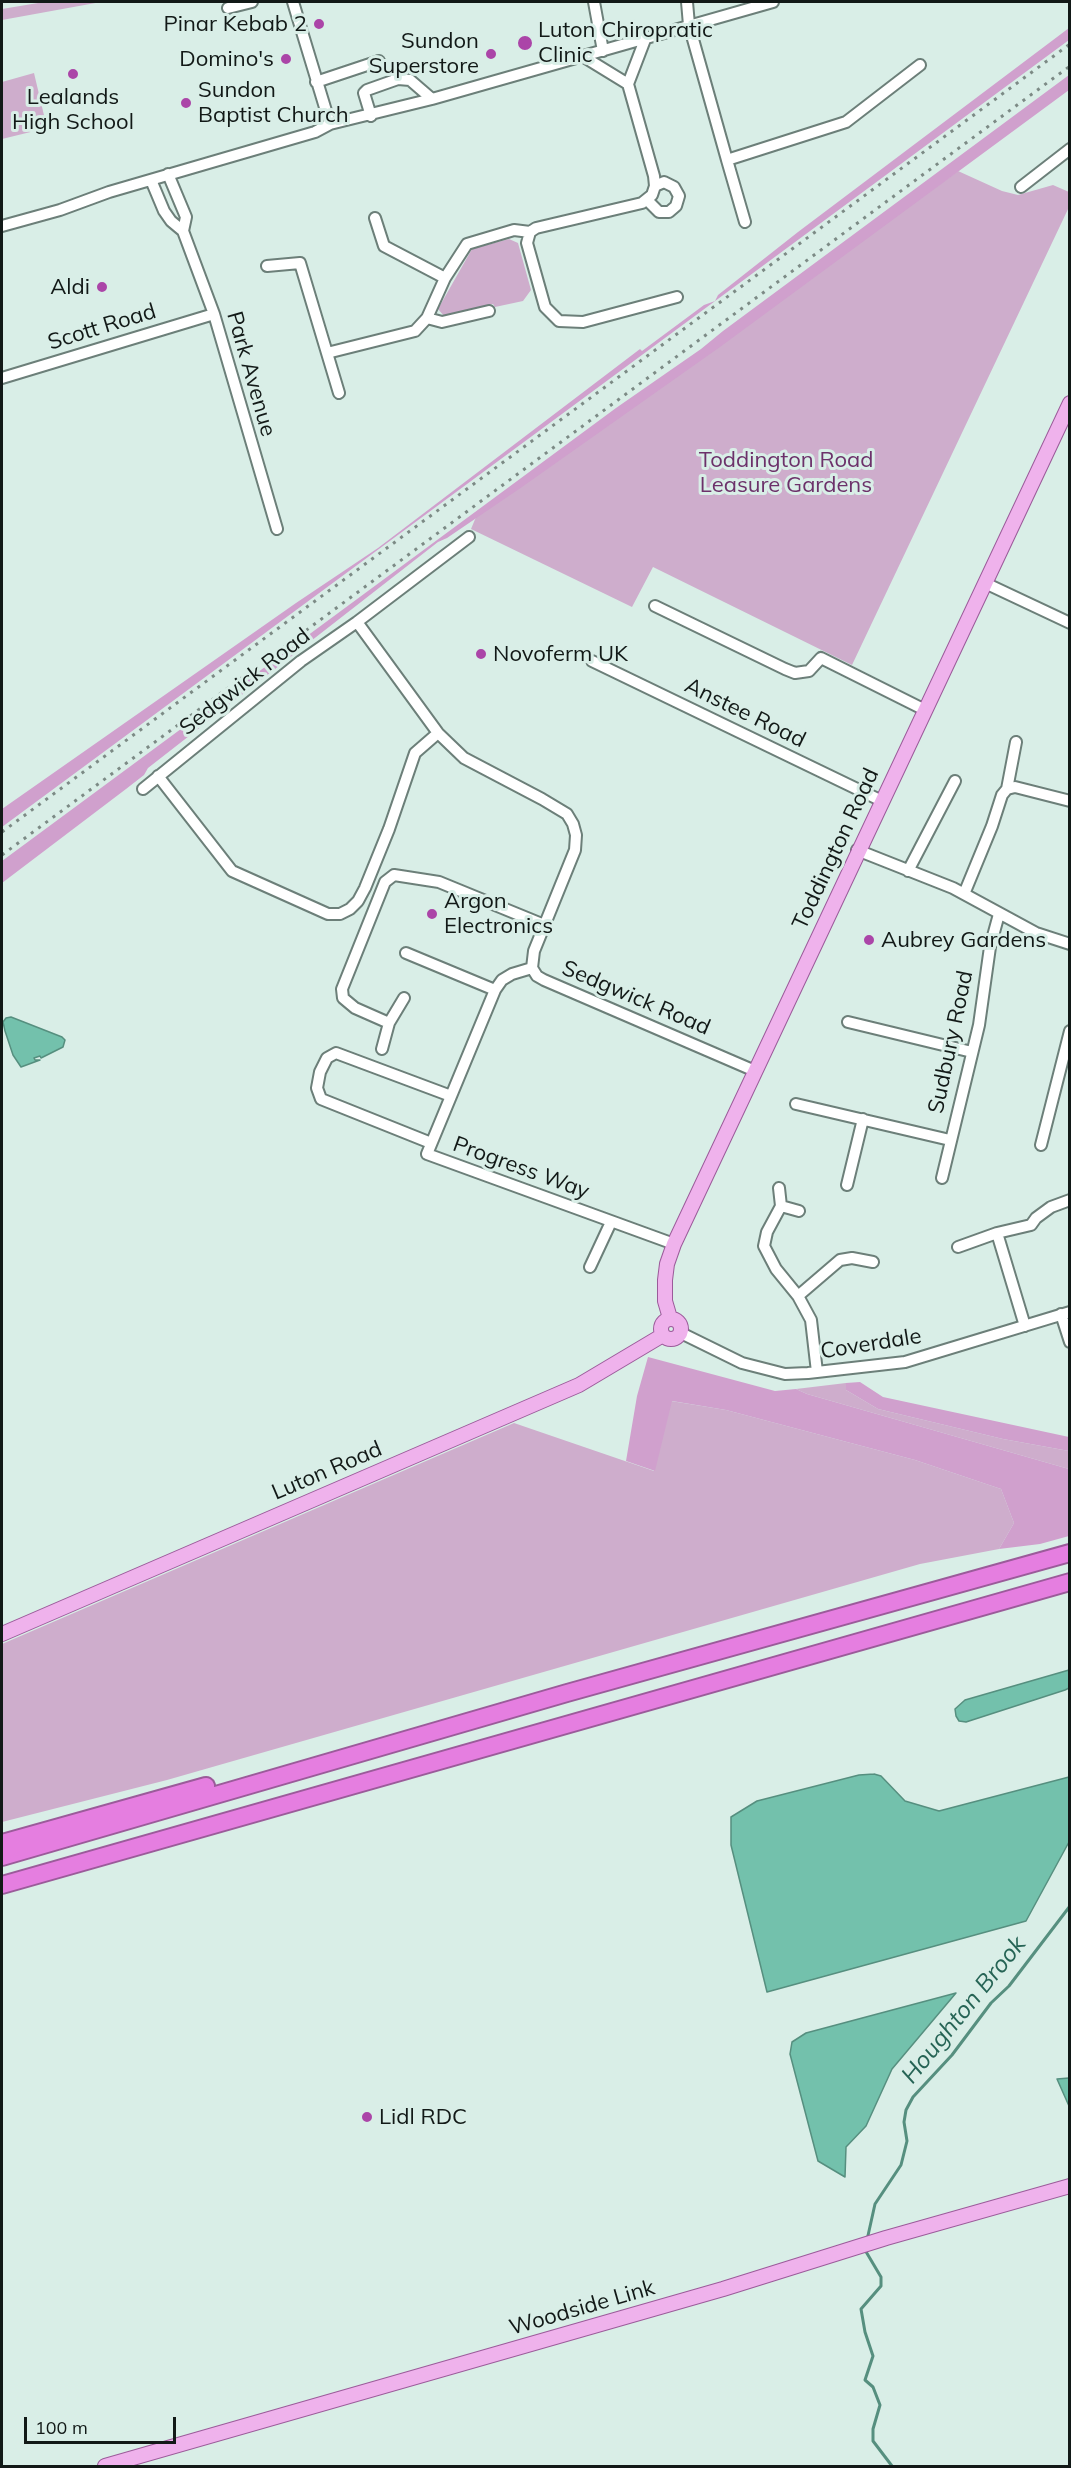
<!DOCTYPE html>
<style>
body{margin:0}
#map{position:relative;width:1071px;height:2468px;overflow:hidden;background:#d9eee7;font-family:Mulish,sans-serif}
canvas{display:block}
.frame{position:absolute;inset:0;border:3px solid #121917;pointer-events:none}
.scale{position:absolute;left:24px;top:2417px;width:152px;height:27px;box-sizing:border-box;border:3px solid #121917;border-top:0;padding-left:8px;font-size:18px;line-height:21px;white-space:nowrap;color:#121917;-webkit-text-stroke:4px #d9eee7;paint-order:stroke}
</style>
<div id="map">
<canvas width="1071" height="2468"></canvas>
<div class="frame"></div>
<div class="scale">100 m</div>
</div>
<script>
const ctx = document.querySelector('canvas').getContext('2d');
ctx.lineJoin = 'round';
function fill(path, color) {
  ctx.fillStyle = color;
  ctx.fill(path, 'evenodd');
}
function poly(rows) {
  const path = new Path2D();
  for (const r of rows) {
    if (r.length === 3) {
      path.moveTo(r[0] + r[2], r[1]);
      path.arc(r[0], r[1], r[2], 0, 2 * Math.PI);
      continue;
    }
    path.moveTo(r[0], r[1]);
    for (let i = 2; i < r.length; i += 2) path.lineTo(r[i], r[i + 1]);
  }
  return path;
}
function stroke(path, color, width, dash) {
  ctx.strokeStyle = color;
  ctx.lineWidth = width;
  ctx.lineCap = dash ? 'butt' : 'round';
  ctx.setLineDash(dash || []);
  ctx.stroke(path);
}
function write(font, color, halo, rows, align = 'center') {
  ctx.font = font + ' Mulish,sans-serif';
  ctx.lineWidth = 6;
  ctx.setLineDash([]);
  ctx.textBaseline = 'middle';
  ctx.strokeStyle = halo;
  ctx.fillStyle = color;
  for (const [text, x, y, turn = 0] of rows) {
    ctx.save();
    ctx.translate(x, y);
    ctx.rotate((+turn || 0) * Math.PI / 180);
    ctx.textAlign = isNaN(turn) ? turn : align;
    if (halo) ctx.strokeText(text, 0, 0);
    ctx.fillText(text, 0, 0);
    ctx.restore();
  }
}
const green = poly([
 [44,2,101,2,2,20,2,9],
 [34,73,47,128,2,139,2,82],
 [958,171,1002,191,1018,195,1053,185,1069,192,1069,207,852,665,653,567,632,607,471,529,476,517],
 [509,239,518,243,531,290,523,301,495,307,493,304,444,316,438,309,472,249],
 [846,1383,846,1390,878,1409,1003,1439,1069,1451,1069,1469,807,1394,796,1389],
 [671,1401,726,1410,915,1460,1001,1489,1014,1523,999,1549,920,1564,167,1780,2,1822,2,1644,514,1423,654,1471]
]);
const forest = poly([
 [1069,28,1069,40,2,827,2,809,296,603,378,548,640,349,642,351,704,305,715,301,718,295,798,232],
 [1069,75,1069,90,720,347,522,487,447,538,438,542,148,768,144,775,126,789,2,883,2,861,616,408,701,349,723,331],
 [648,1357,775,1391,796,1389,807,1394,1069,1469,1069,1536,1040,1544,999,1549,1014,1523,1001,1489,915,1460,726,1410,672,1401,655,1471,626,1461,637,1396],
 [860,1382,883,1397,1069,1437,1069,1451,1003,1439,878,1409,846,1390,846,1383]
]);
const water = poly([
 [11,1017,62,1037,65,1040,63,1047,41,1058,40,1056,34,1058,35,1060,40,1060,21,1067,13,1055,5,1031,3,1022,6,1018,11,1017],
 [1069,1670,1069,1688,1065,1690,966,1722,959,1721,956,1716,955,1709,965,1700,1069,1670],
 [874,1774,881,1776,905,1801,939,1811,1069,1777,1069,1842,1026,1921,767,1992,731,1845,731,1817,757,1801,859,1775,874,1774],
 [956,1993,892,2069,866,2126,846,2147,845,2177,818,2161,790,2054,792,2042,806,2033,956,1993],
 [1069,2078,1070,2078,1069,2106,1057,2079,1069,2078]
]);
const stream = poly([
 [867,2240,875,2204,901,2165,907,2141,904,2122,906,2110,913,2097,952,2055,991,2003,1009,1986,1070,1906],
 [865,2250,881,2277,881,2286,861,2309,865,2332,873,2356,865,2380,873,2387,880,2405,873,2429,873,2441,892,2466]
]);
const minor = poly([
 [293,2,330,124],
 [594,2,603,51],
 [687,2,689,25,727,160,846,122,920,65],
 [228,8,252,2],
 [584,57,628,84],
 [316,82,379,61],
 [628,84,654,176,655,186,652,195,642,203,536,228,530,232,527,243,545,307,559,321,583,322,677,297],
 [628,84,646,37],
 [371,116,364,93,367,90,398,79,410,80,432,99],
 [727,160,745,222],
 [168,174,186,217,183,231,214,314,277,529],
 [151,180,164,211,171,221,183,231],
 [1021,187,1070,149],
 [647,200,659,212,669,212,676,206,679,196,674,187,664,182,655,186],
 [375,218,384,246,445,278],
 [2,226,60,210,109,192,315,132,330,124,432,99,773,2],
 [267,266,300,263,327,353,415,331,427,318,445,278,467,244,514,230,530,232],
 [427,318,442,322,489,311],
 [327,353,339,393],
 [2,378,214,314],
 [469,537,357,622,438,733,464,758,542,799,567,814,573,824,576,835,575,850,534,951,532,968,537,976,544,980,755,1071],
 [985,583,1070,623],
 [655,606,785,669,795,673,809,671,821,658,925,710],
 [592,661,882,801],
 [158,776,232,871,328,914,340,914,350,909,358,901,365,888,389,829,415,753,438,733],
 [143,789,301,661,357,622],
 [1007,789,1015,787,1070,801],
 [857,850,953,888,1036,933,1070,944],
 [908,871,955,781],
 [964,894,992,826,1002,795,1007,789,1016,742],
 [406,953,495,990],
 [532,968,512,974,502,980,495,990,427,1154,674,1244],
 [404,998,389,1023,355,1008,343,998,342,989,385,882,394,875,439,882,544,925],
 [848,1022,972,1052],
 [382,1049,389,1023],
 [796,1104,950,1140],
 [431,1143,321,1099,317,1088,320,1072,327,1058,336,1053,451,1096],
 [1041,1145,1070,1031],
 [942,1178,979,1025,990,947,999,914],
 [847,1185,863,1119],
 [779,1188,781,1206],
 [799,1211,781,1206,767,1232,764,1246,776,1269,798,1296,811,1320,817,1372],
 [997,1233,1025,1326],
 [958,1247,997,1233,1031,1225,1036,1218,1051,1207,1070,1200],
 [590,1267,611,1222],
 [798,1296,840,1260,852,1258,873,1262],
 [1061,1314,1070,1342],
 [681,1333,742,1363,785,1374,808,1373,905,1362,1070,1312]
]);
const major = poly([
 [670,1318,665,1301,665,1280,667,1264,674,1244,1070,403],
 [671,1329,10],
 [2,1634,579,1385,663,1335],
 [105,2466,723,2289,886,2238,1070,2186]
]);
const highway = poly([
 [2,1843,206,1786],
 [2,1857,567,1693,1070,1553],
 [2,1885,1070,1582]
]);
const rail = poly([
 [2,832,1070,44],
 [2,855,1070,66]
]);
const markers = [
 [319,24,6,"#ab45a8"],
 [525,43,8,"#ab45a8"],
 [491,54,6,"#ab45a8"],
 [286,59,6,"#ab45a8"],
 [73,74,6,"#ab45a8"],
 [186,103,6,"#ab45a8"],
 [102,287,6,"#ab45a8"],
 [481,654,6,"#ab45a8"],
 [432,914,6,"#ab45a8"],
 [869,940,6,"#ab45a8"],
 [367,2117,6,"#ab45a8"]
];
const poiNames = [
 ["Pinar Kebab 2",307,24,"right"],
 ["Luton Chiropratic",538,30],
 ["Clinic",538,55],
 ["Sundon",479,41,"right"],
 ["Superstore",479,66,"right"],
 ["Domino's",274,59,"right"],
 ["Sundon",198,90],
 ["Baptist Church",198,115],
 ["Lealands",73,97,"center"],
 ["High School",73,122,"center"],
 ["Aldi",90,287,"right"],
 ["Novoferm UK",493,654],
 ["Argon",444,901],
 ["Electronics",444,926],
 ["Aubrey Gardens",881,940],
 ["Lidl RDC",379,2117]
];
const streetNames = [
 ["Scott Road",102,327,-17],
 ["Park Avenue",251,374,74],
 ["Sedgwick Road",245,682,-38],
 ["Anstee Road",745,713,26],
 ["Toddington Road",836,849,-65],
 ["Sedgwick Road",636,998,23],
 ["Sudbury Road",951,1042,-78],
 ["Progress Way",521,1168,20],
 ["Coverdale",871,1344,-9],
 ["Luton Road",327,1471,-23],
 ["Woodside Link",582,2308,-16]
];
const parkNames = [
 ["Toddington Road",786,460],
 ["Leasure Gardens",786,485]
];
const waterNames = [
 ["Houghton Brook",964,2010,-51]
];
fill(green, '#ceadcc');
fill(forest, '#d0a0cd');
fill(water, '#73c1ac');
stroke(water, '#568f7f', 1.5);
stroke(stream, '#568f7f', 3);
stroke(minor, '#6c7f79', 14);
stroke(major, '#9b5b9a', 16);
stroke(highway, '#9b5b9a', 20);
stroke(minor, '#fff', 10);
stroke(major, '#efb2ec', 14);
stroke(highway, '#e57ee0', 16);
stroke(rail, '#7c8a85', 3, [3, 6]);
for (const [x, y, r, color] of markers) {
  const dot = new Path2D();
  dot.arc(x, y, r, 0, 2 * Math.PI);
  ctx.fillStyle = color;
  ctx.fill(dot);
  stroke(dot, '#d9eee7', 2);
}
write('22px', '#121917', '#d9eee7', poiNames, 'left');
write('22px', '#121917', '#d9eee7', streetNames);
write('22px', '#6c316a', '#d9eee7', parkNames);
write('italic 24px', '#266455', '#d9eee7', waterNames);
</script>
